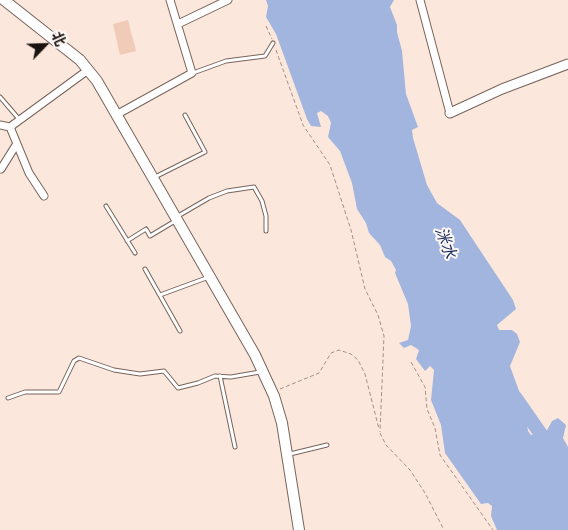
<!DOCTYPE html>
<meta charset="utf-8">
<style>
body{margin:0}
#map{position:relative;width:568px;height:530px;overflow:hidden;background:#fce7dc;font-family:"IBM Plex Sans","Noto Sans SC",sans-serif}
canvas{display:block}
.north{position:absolute;left:20px;top:20px;width:50px;height:50px;-webkit-text-stroke:4px #fdf8f6;paint-order:stroke;rotate:66deg;font-size:14px;font-weight:700;line-height:20px;text-align:center;color:#1a130f}
.north::after{content:'';display:block;margin:auto;width:18px;height:22px;background:#1a130f;clip-path:polygon(50% 0,100% 100%,50% 72%,0 100%)}
</style>
<div id="map">
<canvas width="568" height="530"></canvas>
<div class="north">北</div>
</div>
<script>
const ctx = document.querySelector('canvas').getContext('2d');
ctx.lineJoin = 'round';
function fill(path, color) {
  ctx.fillStyle = color;
  ctx.fill(path, 'evenodd');
}
function poly(rows) {
  const path = new Path2D();
  for (const r of rows) {
    path.moveTo(r[0], r[1]);
    for (let i = 2; i < r.length; i += 2) path.lineTo(r[i], r[i + 1]);
  }
  return path;
}
function stroke(path, color, width, dash) {
  ctx.strokeStyle = color;
  ctx.lineWidth = width;
  ctx.lineCap = dash ? 'butt' : 'round';
  ctx.setLineDash(dash || []);
  ctx.stroke(path);
}
function write(font, color, halo, rows, align = 'center') {
  ctx.font = font + ' "IBM Plex Sans","Noto Sans SC",sans-serif';
  ctx.lineWidth = 4;
  ctx.setLineDash([]);
  ctx.textBaseline = 'middle';
  ctx.strokeStyle = halo;
  ctx.fillStyle = color;
  for (const [text, x, y, turn = 0] of rows) {
    ctx.save();
    ctx.translate(x, y);
    ctx.rotate((+turn || 0) * Math.PI / 180);
    ctx.textAlign = isNaN(turn) ? turn : align;
    if (halo) ctx.strokeText(text, 0, 0);
    ctx.fillText(text, 0, 0);
    ctx.restore();
  }
}
const green = poly([
 [128,20,136,51,120,55,113,24]
]);
const water = poly([
 [266,0,394,0,390,7,397,25,397,32,402,51,406,94,418,127,412,130,413,138,427,185,437,203,460,220,513,300,516,309,497,325,499,330,512,330,517,334,520,342,510,366,523,402,528,431,531,435,538,434,544,436,552,421,558,418,566,425,563,438,568,447,568,530,497,530,491,516,492,506,488,503,481,504,445,453,441,425,431,400,434,370,430,366,425,371,416,359,419,350,411,345,404,348,399,343,408,340,411,326,408,304,395,273,396,270,391,261,385,257,380,245,369,233,366,223,357,209,352,183,340,151,328,137,331,123,328,116,321,111,317,113,321,127,311,126,307,119,276,34,266,17,268,6]
]);
const river = poly([
 [515,397,568,473]
]);
const path = poly([
 [266,26,272,39],
 [276,50,303,125,330,165,351,230,365,289,378,315,384,336,380,432],
 [411,362,425,387,427,409,435,428,440,455,493,530],
 [280,389,319,373,331,353,339,350,351,354,358,360,365,374,379,429],
 [380,433,386,445,410,470,425,493,444,530]
]);
const service = poly([
 [193,73,226,61,265,56,273,43],
 [0,97,19,119],
 [155,177,205,152,185,115],
 [106,206,135,253],
 [178,216,209,198,227,191,254,187,262,201,266,216,266,231],
 [127,241,146,229,150,236,175,221],
 [145,269,180,331],
 [160,295,209,277],
 [220,376,235,447],
 [8,398,25,392,59,392,74,361,79,358,114,370,140,374,164,371,178,388,198,383,215,376,231,377,260,372],
 [290,454,327,445]
]);
const minor = poly([
 [420,0,450,113],
 [178,24,228,0],
 [116,115,192,73,170,0],
 [0,125,10,127,29,173,44,196],
 [10,127,88,70],
 [1,169,16,145]
]);
const tertiary = poly([
 [450,113,502,89,568,64]
]);
const secondary = poly([
 [4,0,80,60,97,81,255,355,274,396,282,423,299,530]
]);
const waterNames = [
 ["洣水",445,243,70]
];
fill(green, '#f0cbb7');
fill(water, '#a2b5de');
stroke(river, '#a2b5de', 14);
stroke(service, '#77655c', 5);
stroke(minor, '#77655c', 9);
stroke(tertiary, '#77655c', 11);
stroke(secondary, '#77655c', 12);
stroke(path, '#a09088', 1, [4, 2.5]);
stroke(service, '#fff', 3);
stroke(minor, '#fff', 7);
stroke(tertiary, '#fff', 9);
stroke(secondary, '#fff', 10);
write('italic 16px', '#16295b', '#fdf8f6', waterNames);
</script>
